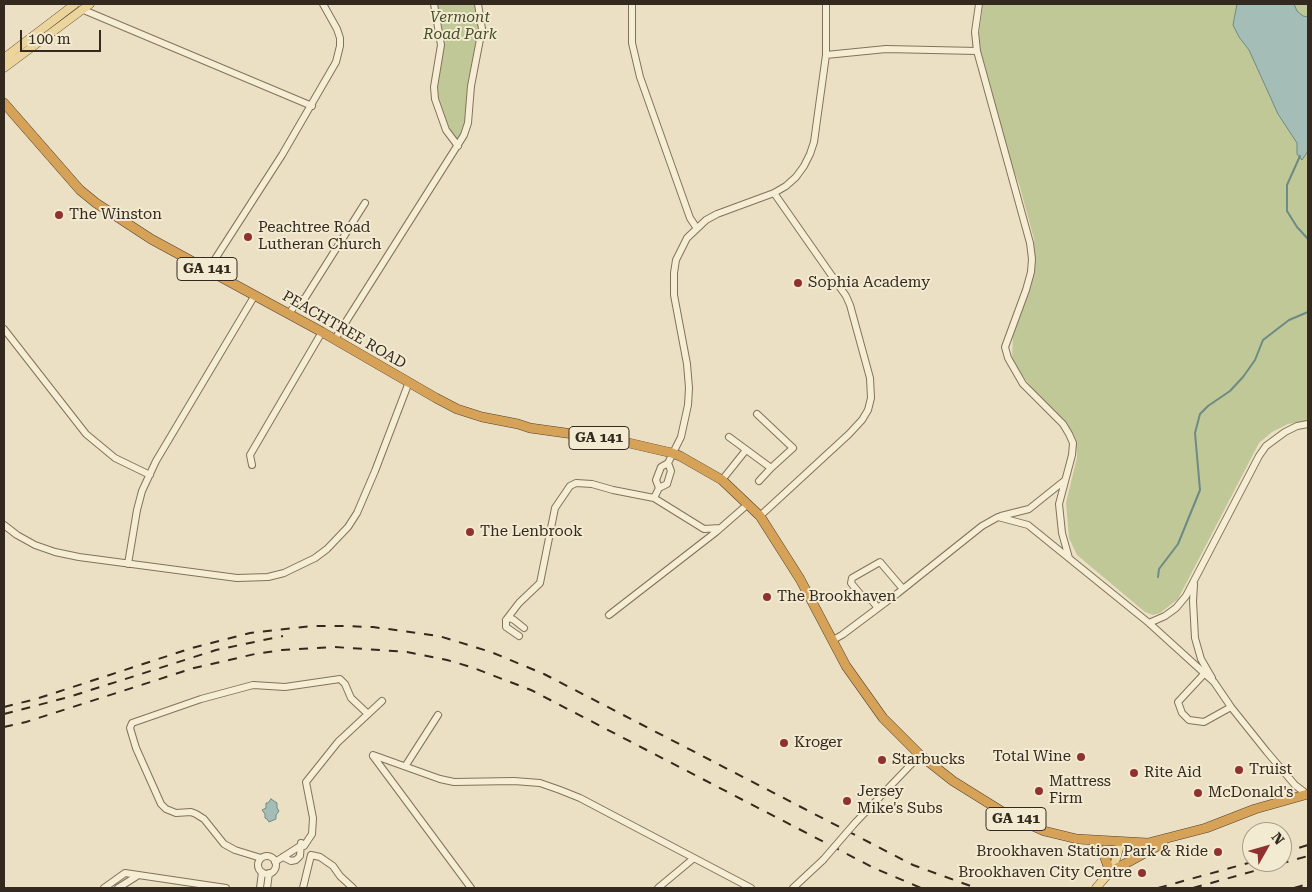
<!DOCTYPE html>
<style>
body{margin:0}
#map{position:relative;width:1312px;height:892px;overflow:hidden;background:#ebe0c3;font-family:"Roboto Serif",serif}
canvas{display:block}
.frame{position:absolute;inset:0;border:5px solid #34291e;pointer-events:none}
.north{position:absolute;left:1242px;top:822px;width:50px;height:50px;box-sizing:border-box;background:#f3ead2;border:1px solid #a79d8a;border-radius:50%;rotate:52deg;font-size:14px;font-weight:700;line-height:20px;text-align:center;color:#34291e}
.north::after{content:'';display:block;margin:auto;width:18px;height:22px;background:#8e312f;clip-path:polygon(50% 0,100% 100%,50% 72%,0 100%)}
.scale{position:absolute;left:20px;top:30px;width:81px;height:22px;box-sizing:border-box;border:2px solid #34291e;border-top:0;padding-left:6px;font-size:15px;line-height:18px;white-space:nowrap;color:#34291e;-webkit-text-stroke:4px #f3ead2;paint-order:stroke}
</style>
<div id="map">
<canvas width="1312" height="892"></canvas>
<div class="frame"></div>
<div class="north">N</div>
<div class="scale">100 m</div>
</div>
<script>
const ctx = document.querySelector('canvas').getContext('2d');
ctx.lineJoin = 'round';
function fill(path, color) {
  ctx.fillStyle = color;
  ctx.fill(path, 'evenodd');
}
function poly(rows) {
  const path = new Path2D();
  for (const r of rows) {
    if (r.length === 3) {
      path.moveTo(r[0] + r[2], r[1]);
      path.arc(r[0], r[1], r[2], 0, 2 * Math.PI);
      continue;
    }
    path.moveTo(r[0], r[1]);
    for (let i = 2; i < r.length; i += 2) path.lineTo(r[i], r[i + 1]);
  }
  return path;
}
function stroke(path, color, width, dash) {
  ctx.strokeStyle = color;
  ctx.lineWidth = width;
  ctx.lineCap = dash ? 'butt' : 'round';
  ctx.setLineDash(dash || []);
  ctx.stroke(path);
}
function write(font, color, halo, rows, align = 'center') {
  ctx.font = font + ' "Roboto Serif",serif';
  ctx.lineWidth = 4;
  ctx.setLineDash([]);
  ctx.textBaseline = 'middle';
  ctx.strokeStyle = halo;
  ctx.fillStyle = color;
  for (const [text, x, y, turn = 0] of rows) {
    ctx.save();
    ctx.translate(x, y);
    ctx.rotate((+turn || 0) * Math.PI / 180);
    ctx.textAlign = isNaN(turn) ? turn : align;
    if (halo) ctx.strokeText(text, 0, 0);
    ctx.fillText(text, 0, 0);
    ctx.restore();
  }
}
const green = poly([
 [437,4,475,4,479,26,468,81,466,121,459,138,457,139,455,138,450,129,438,104,438,85,443,54,444,40],
 [983,4,1308,4,1308,421,1288,424,1272,432,1259,443,1178,599,1160,613,1153,615,1145,612,1077,555,1069,538,1066,503,1077,457,1076,440,1066,422,1032,388,1012,362,1013,332,1035,272,1034,239,1019,184,1010,161,988,77,982,60,979,35]
]);
const water = poly([
 [1237,4,1294,4,1297,11,1303,16,1308,17,1308,151,1302,160,1297,154,1297,143,1278,114,1249,50,1239,37,1233,25,1237,4],
 [271,799,277,803,277,808,279,811,276,815,276,819,269,822,267,819,265,818,265,814,262,810,266,808,266,803,268,803,271,799]
]);
const stream = poly([
 [1300,156,1287,185,1287,211,1297,227,1308,239],
 [1158,577,1159,569,1178,544,1200,490,1195,433,1200,414,1208,406,1230,391,1243,377,1255,360,1263,340,1289,320,1308,312]
]);
const minor = poly([
 [434,4,441,45,434,87,435,99,446,130,458,146],
 [632,4,632,43,640,77,690,218,696,227],
 [979,4,975,32,977,51,1030,243,1032,259,1031,272,1026,290,1005,347,1008,358,1023,384,1063,424,1069,434,1073,443,1072,455,1059,504,1062,533,1069,558],
 [83,9,86,11,312,106],
 [826,55,886,49,977,51],
 [208,270,282,155,336,62,340,46,340,38,337,29,323,4],
 [289,314,297,302,305,298,365,203],
 [4,329,86,434,115,458,150,475],
 [335,339,464,135,468,123,471,86,482,29,478,4],
 [757,414,793,448,771,468],
 [729,437,771,468,759,481],
 [252,465,250,455,322,332],
 [722,480,746,450],
 [659,488,656,480,661,467,668,463],
 [654,498,659,488,667,484,671,471,668,463,681,437,688,405,689,388,687,364,674,295,674,273,676,260,687,238,706,220,717,214,774,193,786,186,796,177,804,166,810,154,814,142,826,55,826,4],
 [760,516,849,434,862,420,868,410,871,398,870,378,850,305,846,296,774,193],
 [1001,516,1029,509,1064,481],
 [4,525,17,535,35,545,55,552,79,557,237,578,268,577,284,573,315,558,327,549,348,527,357,513,375,471,409,382],
 [128,564,137,510,142,491,156,461,255,295],
 [1194,584,1193,601,1195,638,1201,659,1212,678],
 [878,608,869,597,861,595,851,583,852,578,880,562,903,589],
 [609,615,716,532,748,504],
 [506,620,510,618,514,620,524,628],
 [1149,623,1165,616,1176,608,1186,596,1259,456,1266,446,1285,432,1297,426,1308,424],
 [519,636,506,627,506,620,519,603,540,583,555,508,570,486,576,483,592,484,613,490,654,498,704,529,720,528],
 [833,640,842,635,898,593,982,526,998,517,1028,525,1149,623,1214,682,1231,707,1267,752,1295,785,1308,795],
 [1204,674,1178,702,1182,713,1189,720,1204,722,1231,707],
 [373,755,440,779,454,782,514,781,540,783,560,790,580,798,751,888],
 [373,756,471,888],
 [406,765,438,715],
 [855,823,920,755],
 [267,865,9],
 [283,857,291,861,296,860,300,856,301,843],
 [261,858,235,850,224,844,204,819,196,814,191,812,176,813,166,809,161,804,136,748,130,728,132,723,201,699,253,685,285,687,340,679,345,684,351,698,368,714],
 [275,862,300,846,304,846,312,834,313,818,306,782,338,742,382,701],
 [104,888,125,873,226,888],
 [118,888,137,876],
 [260,888,262,872],
 [267,888,269,873],
 [303,888,311,855,320,857,333,866,340,876,353,888],
 [658,888,694,858],
 [793,888,823,860]
]);
const major = poly([
 [4,58,75,4],
 [4,68,90,4],
 [1096,888,1110,872,1115,862,1121,842]
]);
const highway = poly([
 [4,103,80,190,96,203,151,239,322,332,436,398,457,409,482,417,518,424,530,428,616,440,672,453,680,456,722,480,760,516,800,579,846,666,883,718,920,755,953,781,1006,814,1044,831,1077,839,1148,843,1206,828,1255,809,1308,794],
 [1093,841,1104,855,1110,872,1163,843]
]);
const rail = poly([
 [4,707,36,699,192,648,250,633,311,626,342,626,373,627,439,636,491,652,544,674,913,865,976,888],
 [4,714,69,697,216,650,283,636],
 [4,727,26,722,194,668,255,654,282,650,335,647,407,652,447,660,471,667,531,690,874,868,921,888],
 [1282,853,1308,845],
 [1158,888,1252,862],
 [1193,888,1308,856],
 [1294,888,1308,884]
]);
const minorBridge = poly([
 [823,860,855,823]
]);
const markers = [
 [59,215,5,"#8e312f"],
 [248,237,5,"#8e312f"],
 [798,283,5,"#8e312f"],
 [470,532,5,"#8e312f"],
 [767,597,5,"#8e312f"],
 [784,743,5,"#8e312f"],
 [1081,757,5,"#8e312f"],
 [882,760,5,"#8e312f"],
 [1239,770,5,"#8e312f"],
 [1134,773,5,"#8e312f"],
 [1039,791,5,"#8e312f"],
 [1198,793,5,"#8e312f"],
 [847,801,5,"#8e312f"],
 [1218,852,5,"#8e312f"],
 [1142,873,5,"#8e312f"]
];
const shields = [
 [207,269,60],
 [599,438,60],
 [1016,819,60]
];
const shieldNames = [
 ["GA 141",207,269],
 ["GA 141",599,438],
 ["GA 141",1016,819]
];
const parkNames = [
 ["Vermont",460,18],
 ["Road Park",460,35]
];
const poiNames = [
 ["The Winston",69,215],
 ["Peachtree Road",258,228],
 ["Lutheran Church",258,245],
 ["Sophia Academy",808,283],
 ["The Lenbrook",480,532],
 ["The Brookhaven",777,597],
 ["Kroger",794,743],
 ["Total Wine",1071,757,"right"],
 ["Starbucks",892,760],
 ["Truist",1249,770],
 ["Rite Aid",1144,773],
 ["Mattress",1049,782],
 ["Firm",1049,799],
 ["Jersey",857,792],
 ["Mike's Subs",857,809],
 ["McDonald's",1208,793],
 ["Brookhaven Station Park & Ride",1208,852,"right"],
 ["Brookhaven City Centre",1132,873,"right"]
];
const streetNames = [
 ["PEACHTREE ROAD",344,330,30]
];
fill(green, '#c1c897');
fill(water, '#a4beb7');
stroke(water, '#6c8b84', 1);
stroke(stream, '#6c8b84', 2);
stroke(minor, '#83725b', 8);
stroke(major, '#51402f', 9);
stroke(highway, '#51402f', 10);
stroke(minor, '#f6edd5', 6);
stroke(major, '#ecd59c', 8);
stroke(highway, '#d5a258', 9);
stroke(rail, '#34291e', 2, [9, 9]);
stroke(minorBridge, '#83725b', 8, []);
stroke(minorBridge, '#f6edd5', 6);
for (const [x, y, r, color] of markers) {
  const dot = new Path2D();
  dot.arc(x, y, r, 0, 2 * Math.PI);
  ctx.fillStyle = color;
  ctx.fill(dot);
  stroke(dot, '#f3ead2', 2);
}
for (const [x, y, w] of shields) {
  const box = new Path2D();
  box.roundRect(x - w / 2, y - 11.5, w, 23, 4);
  ctx.fillStyle = '#f3ead2';
  ctx.fill(box);
  stroke(box, '#34291e', 1);
}
write('bold 14px', '#34291e', null, shieldNames);
write('italic 15px', '#444f26', '#f3ead2', parkNames);
write('15px', '#34291e', '#f3ead2', poiNames, 'left');
write('15px', '#34291e', '#f3ead2', streetNames);
</script>
